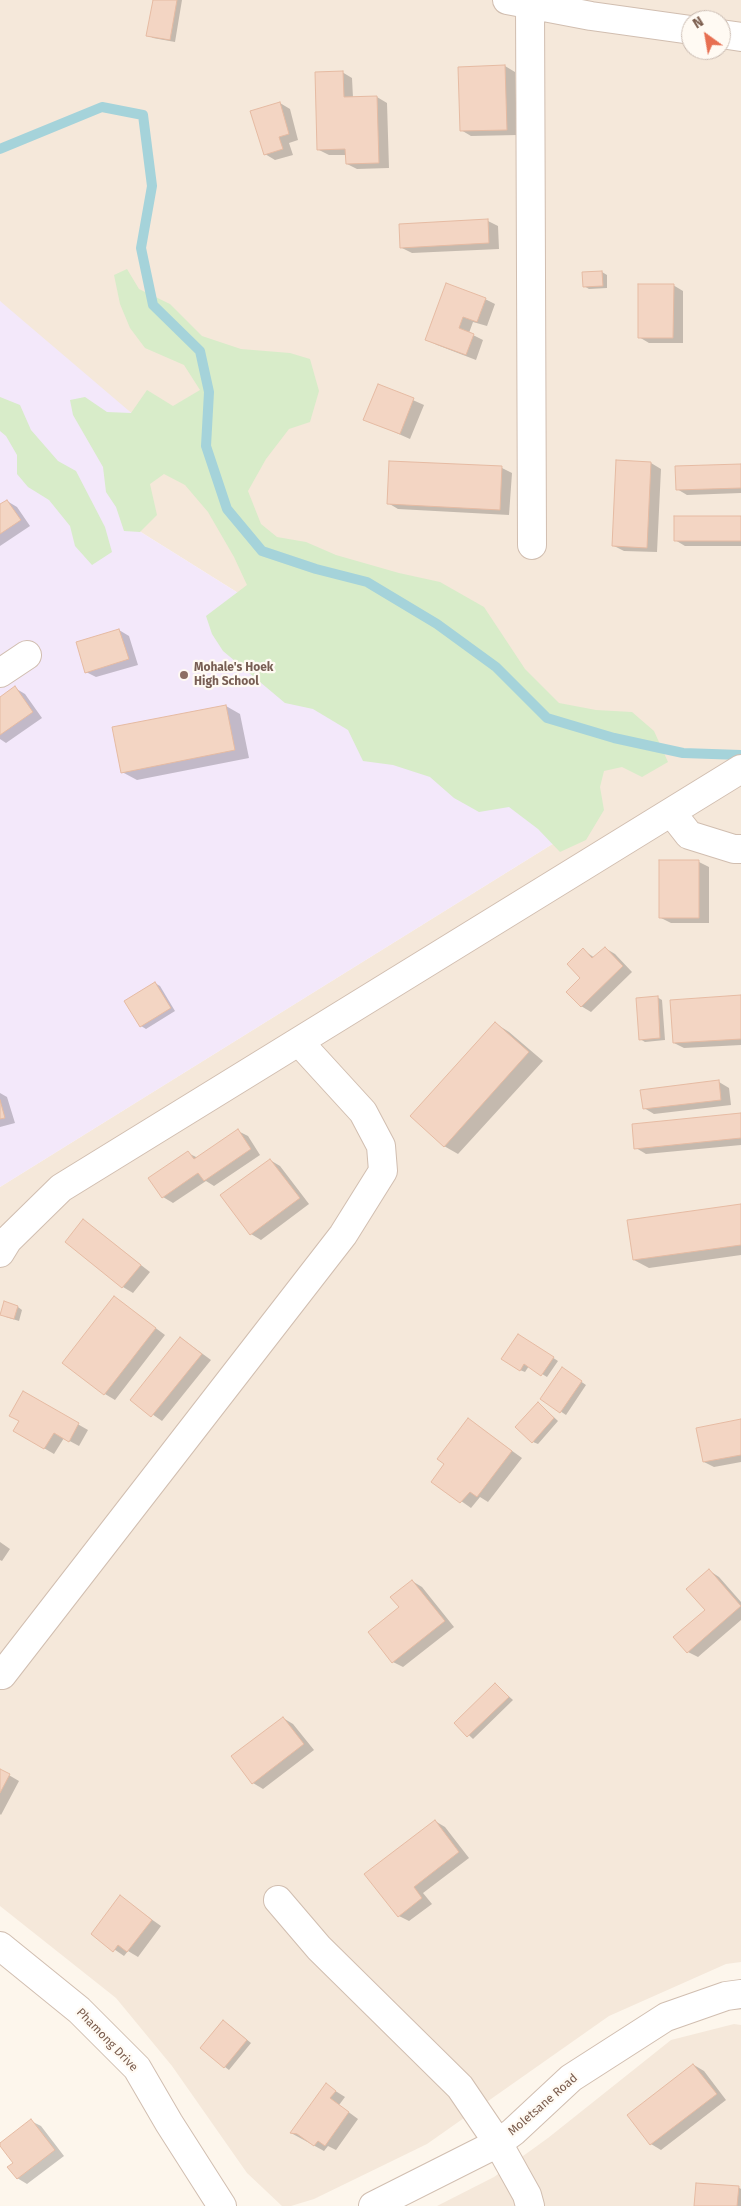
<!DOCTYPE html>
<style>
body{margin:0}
#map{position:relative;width:741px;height:2206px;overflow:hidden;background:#fdf6ec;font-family:"Fira Sans",sans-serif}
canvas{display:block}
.north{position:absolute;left:681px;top:10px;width:50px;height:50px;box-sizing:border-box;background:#fffaf3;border:1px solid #cabbb1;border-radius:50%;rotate:328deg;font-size:14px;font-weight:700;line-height:20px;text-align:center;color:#7a5c4d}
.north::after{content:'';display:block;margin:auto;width:18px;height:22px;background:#e76f51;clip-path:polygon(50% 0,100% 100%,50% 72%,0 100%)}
</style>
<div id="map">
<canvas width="741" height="2206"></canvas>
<div class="north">N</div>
</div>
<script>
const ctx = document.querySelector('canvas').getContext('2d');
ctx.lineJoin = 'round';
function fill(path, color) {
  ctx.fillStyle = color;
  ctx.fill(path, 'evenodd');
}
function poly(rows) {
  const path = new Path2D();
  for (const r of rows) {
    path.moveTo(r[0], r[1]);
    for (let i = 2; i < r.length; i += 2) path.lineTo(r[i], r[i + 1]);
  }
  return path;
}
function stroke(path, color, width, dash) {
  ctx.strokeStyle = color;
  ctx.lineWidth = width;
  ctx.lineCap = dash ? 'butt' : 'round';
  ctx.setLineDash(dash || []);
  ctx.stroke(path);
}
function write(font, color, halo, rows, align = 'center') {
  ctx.font = font + ' "Fira Sans",sans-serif';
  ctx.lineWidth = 4.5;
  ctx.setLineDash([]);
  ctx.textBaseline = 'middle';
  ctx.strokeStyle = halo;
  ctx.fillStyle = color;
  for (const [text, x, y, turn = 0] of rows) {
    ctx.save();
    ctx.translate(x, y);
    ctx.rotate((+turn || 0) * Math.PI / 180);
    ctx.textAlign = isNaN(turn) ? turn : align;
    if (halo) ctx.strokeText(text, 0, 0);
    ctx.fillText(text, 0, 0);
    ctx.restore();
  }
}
const residential = poly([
 [0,0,741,0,741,1962,726,1964,609,2016,427,2144,314,2199,291,2206,282,2206,247,2173,172,2066,116,1998,0,1906,0,1187,596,817,128,524,0,301],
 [691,20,721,20,721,50,691,50],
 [734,2024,741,2025,741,2206,437,2206,494,2177,548,2138,671,2040]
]);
const education = poly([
 [0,301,142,422,128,524,596,817,0,1187]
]);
const green = poly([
 [127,269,139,289,170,304,202,336,241,349,290,353,310,359,319,391,310,422,289,429,266,459,248,491,261,524,277,537,306,542,336,555,399,573,440,582,484,607,525,669,559,703,596,710,632,712,654,731,668,762,642,777,622,767,604,771,600,787,604,810,586,840,560,852,538,829,509,807,479,812,454,798,430,777,393,765,363,761,348,730,313,709,285,703,223,651,212,634,206,616,247,585,234,557,208,512,185,485,164,474,150,484,157,515,140,532,124,531,116,507,106,492,103,467,73,415,70,400,85,397,107,412,131,413,147,390,173,406,200,390,184,365,145,348,130,328,120,304,114,275],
 [0,397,20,405,31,430,58,461,76,471,105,527,112,552,92,565,75,546,70,526,49,500,28,487,17,474,17,455,6,436,0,431]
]);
const shadow = poly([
 [154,0,182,0,175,42,153,38,148,35],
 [505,66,515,72,517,135,471,136,461,130,459,68],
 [342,72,352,78,353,98,377,97,387,103,389,168,357,169,347,164,346,155,329,155,319,150],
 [280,103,290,109,298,140,289,143,293,155,275,160,265,154],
 [488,221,498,226,499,249,412,253,402,248],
 [602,272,607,275,607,288,589,289,584,286],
 [673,285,683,291,683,343,649,343,639,337],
 [485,299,495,304,487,326,473,322,469,333,483,340,476,360,437,345,427,340],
 [379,385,424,405,410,439,365,419],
 [651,463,661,469,657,552,624,551,614,546],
 [741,465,741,493,687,495,677,489],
 [502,468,512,473,509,515,398,509,388,503],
 [7,501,17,507,30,526,0,546,0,506],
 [741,517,741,546,685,546,675,540],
 [119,630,129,636,138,665,96,677,86,672],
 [15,688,25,694,42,718,6,743,0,739,0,698],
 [226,706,240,714,249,758,137,780,122,772],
 [699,862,709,867,709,923,671,923,661,918],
 [605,948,615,954,632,972,591,1012,581,1006,583,950,595,958],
 [155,983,160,986,175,1011,146,1029,141,1026],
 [741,996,741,1045,684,1048,674,1043],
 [657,997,662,1000,665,1040,645,1042,640,1039],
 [495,1023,509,1032,543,1061,458,1154,444,1146],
 [719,1082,729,1088,731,1105,654,1114,644,1108],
 [0,1093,7,1097,15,1123,0,1127],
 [741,1114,741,1145,646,1154,636,1148],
 [238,1131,248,1136,260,1155,214,1186,206,1181,173,1203,163,1197,188,1153,198,1158],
 [270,1160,280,1166,309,1204,261,1240,251,1234,222,1196],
 [741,1205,741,1255,649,1268,634,1260],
 [84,1221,150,1272,133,1293,123,1287,67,1242],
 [114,1297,165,1335,115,1400,105,1394],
 [18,1307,22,1310,19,1321,6,1317],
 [181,1338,211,1360,162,1421,132,1400],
 [523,1338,558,1361,547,1377,529,1366,525,1372,520,1370],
 [567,1372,586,1385,566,1415,542,1399],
 [23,1393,88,1430,79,1446,64,1438,54,1454,15,1431,20,1421],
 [543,1407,558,1421,538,1444,533,1442],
 [469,1420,522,1458,488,1502,480,1497,471,1508,433,1481,446,1464],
 [741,1420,741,1462,714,1467,704,1462],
 [0,1542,10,1549,2,1561,0,1560],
 [710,1571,719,1577,741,1602,741,1620,698,1657,688,1652,707,1611],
 [412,1581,422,1587,454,1627,403,1667,393,1662,401,1607],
 [496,1685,513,1700,473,1739,456,1723],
 [283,1718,293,1724,314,1750,263,1789,253,1783],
 [0,1770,19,1781,1,1815,0,1814],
 [435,1821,445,1827,469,1858,423,1893,432,1904,409,1921,399,1916],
 [120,1897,161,1926,138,1957,128,1951,124,1956,92,1934],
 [228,2024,251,2043,229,2070,225,2067],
 [694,2065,704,2071,726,2100,661,2150,651,2144,629,2115],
 [326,2085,345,2097,339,2105,358,2119,336,2150,328,2146,324,2151,291,2133],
 [31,2121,41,2126,64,2156,27,2184,17,2178,15,2164],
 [738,2187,741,2189,741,2206,695,2206]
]);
const stream = poly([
 [0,149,102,107,143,115,152,186,141,248,153,305,200,351,209,392,206,446,227,509,262,551,316,569,367,582,437,624,496,667,547,718,614,738,683,753,741,755]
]);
const building = poly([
 [153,0,177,0,170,40,146,36,153,0],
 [505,65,507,130,460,131,458,67,505,65],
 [343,71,344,97,377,96,379,163,346,164,345,149,317,150,315,72,343,71],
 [280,102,289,134,279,137,283,149,264,155,250,111,280,102],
 [488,219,489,243,400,248,399,224,488,219],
 [602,271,603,286,583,287,582,272,602,271],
 [446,283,486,298,477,322,463,317,459,328,474,334,466,355,425,340,446,283],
 [638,284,674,284,673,338,638,338,638,284],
 [378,384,414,398,400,434,363,420,378,384],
 [616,460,651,462,647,548,612,546,616,460],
 [389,461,502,466,500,510,387,504,389,461],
 [741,464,741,488,676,490,675,466,741,464],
 [7,500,21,520,0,534,0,504,7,500],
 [674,516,741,516,741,541,674,541,674,516],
 [119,629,129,659,85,673,76,642,119,629],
 [15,686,33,712,0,735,0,697,15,686],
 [226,705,235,750,121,773,112,727,226,705],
 [659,860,699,860,699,918,659,918,659,860],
 [605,947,623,966,581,1007,566,992,580,978,567,964,583,948,592,958,605,947],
 [155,982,171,1008,140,1027,124,1001,155,982],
 [741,995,741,1039,673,1043,670,1000,741,995],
 [658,996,660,1038,639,1040,636,998,658,996],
 [495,1022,529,1052,444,1147,410,1116,495,1022],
 [719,1080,721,1100,643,1109,640,1090,719,1080],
 [0,1100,5,1118,0,1119,0,1100],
 [741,1113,741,1138,634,1149,632,1124,741,1113],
 [238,1129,251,1149,204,1181,198,1173,162,1198,148,1178,188,1151,194,1159,238,1129],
 [270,1159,300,1198,250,1235,220,1195,270,1159],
 [741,1204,741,1245,633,1260,627,1220,741,1204],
 [83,1219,141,1265,122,1288,65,1242,83,1219],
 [114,1296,156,1328,104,1395,62,1363,114,1296],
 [4,1301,18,1306,14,1319,0,1315,4,1301],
 [518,1334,554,1357,541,1376,524,1364,520,1371,501,1359,518,1334],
 [180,1337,202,1354,151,1417,130,1400,180,1337],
 [562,1367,582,1381,560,1413,540,1399,562,1367],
 [23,1391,79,1423,69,1442,54,1433,44,1449,13,1431,19,1421,9,1416,23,1391],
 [538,1402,554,1418,532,1443,515,1427,538,1402],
 [468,1418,512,1451,477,1497,470,1492,460,1503,431,1482,444,1464,437,1459,468,1418],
 [741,1419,741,1455,703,1462,696,1428,741,1419],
 [709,1569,741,1606,687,1653,673,1637,705,1610,686,1589,709,1569],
 [412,1580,445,1621,392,1663,368,1632,399,1607,390,1597,412,1580],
 [495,1683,509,1697,467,1737,454,1723,495,1683],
 [283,1717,304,1744,252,1784,231,1756,283,1717],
 [0,1769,10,1774,0,1793,0,1769],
 [435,1820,459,1852,414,1887,422,1898,398,1917,364,1874,435,1820],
 [120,1895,152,1920,127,1952,118,1945,113,1952,91,1934,120,1895],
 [223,2020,247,2040,224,2068,200,2048,223,2020],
 [693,2064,717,2094,650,2145,627,2115,693,2064],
 [326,2083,336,2091,330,2098,349,2112,325,2146,318,2141,314,2146,297,2134,290,2133,326,2083],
 [31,2119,55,2150,17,2179,7,2167,13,2163,0,2146,0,2143,31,2119],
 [696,2183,739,2186,737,2206,694,2206,696,2183]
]);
const minor = poly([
 [507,0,591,16,691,30],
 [530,4,532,545],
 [721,34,741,37],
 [0,673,27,655],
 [671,812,689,835,734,849,741,849],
 [0,1253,8,1240,61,1188,741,769],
 [2,1675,343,1235,383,1171,381,1146,363,1112,299,1042],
 [278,1900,319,1948,460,2087,498,2143,527,2195,530,2206],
 [0,1946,79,2010,137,2068,169,2123,222,2206],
 [373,2206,498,2143,513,2132,571,2078,666,2017,726,1996,741,1994]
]);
const markers = [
 [184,675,5,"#8d6e63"]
];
const educationNames = [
 ["Mohale's Hoek",194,668],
 ["High School",194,682]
];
const streetNames = [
 ["Phamong Drive",107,2040,46],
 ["Moletsane Road",543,2105,-41]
];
fill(residential, '#f5e8da');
fill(education, '#f3e8fa');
fill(green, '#d8ecc9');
fill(shadow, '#0003');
stroke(stream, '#a5d3da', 10);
fill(building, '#f3d5c3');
stroke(building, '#e6bba3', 1);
stroke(minor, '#d1beb0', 30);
stroke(minor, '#fff', 28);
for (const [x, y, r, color] of markers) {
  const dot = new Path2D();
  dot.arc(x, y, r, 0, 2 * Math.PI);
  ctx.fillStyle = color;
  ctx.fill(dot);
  stroke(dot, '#fffaf3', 2);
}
write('bold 12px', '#785e54', '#fffaf3', educationNames, 'left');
write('12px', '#7a5c4d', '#fffaf3', streetNames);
</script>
